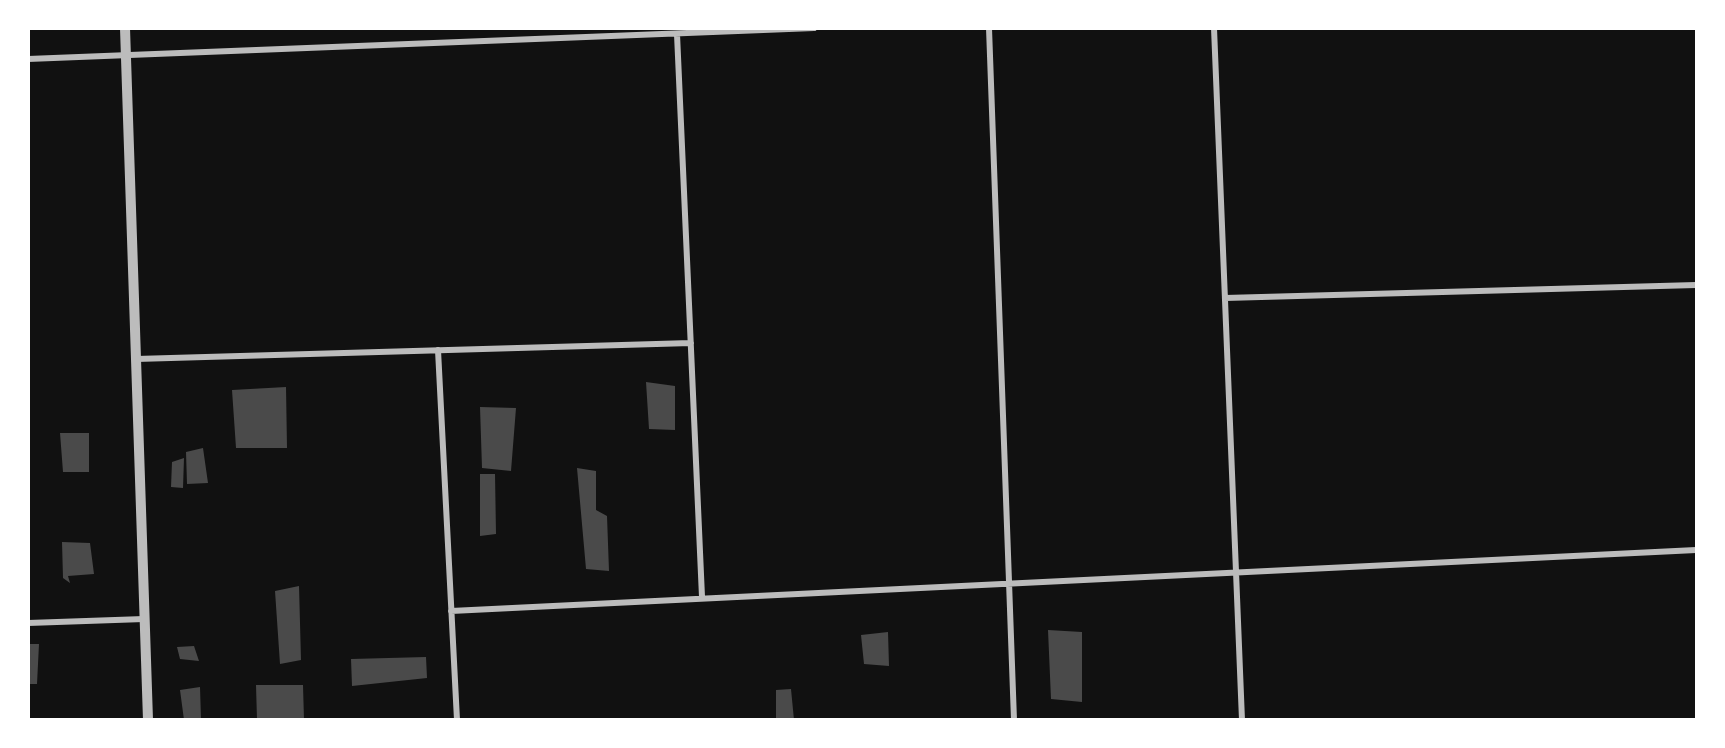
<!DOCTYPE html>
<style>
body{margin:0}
#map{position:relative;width:1725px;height:748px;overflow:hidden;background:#111;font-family:Overpass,sans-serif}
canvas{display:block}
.frame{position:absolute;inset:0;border:30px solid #fff;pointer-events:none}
</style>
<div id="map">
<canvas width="1725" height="748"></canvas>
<div class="frame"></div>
</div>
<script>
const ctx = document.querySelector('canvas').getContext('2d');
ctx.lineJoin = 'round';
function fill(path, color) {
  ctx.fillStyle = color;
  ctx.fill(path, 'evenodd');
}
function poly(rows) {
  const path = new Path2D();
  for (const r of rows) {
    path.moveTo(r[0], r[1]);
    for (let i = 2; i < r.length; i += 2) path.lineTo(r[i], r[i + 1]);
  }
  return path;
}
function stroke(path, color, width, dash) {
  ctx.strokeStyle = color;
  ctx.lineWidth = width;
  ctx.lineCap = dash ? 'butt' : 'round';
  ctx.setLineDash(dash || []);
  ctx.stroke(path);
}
const building = poly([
 [646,382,675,386,675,430,649,429],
 [286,387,287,448,236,448,232,390],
 [480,407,516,408,511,471,482,468],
 [60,433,89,433,89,472,63,472],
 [203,448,208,483,187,484,186,452],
 [184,458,183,488,171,487,172,462],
 [577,468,596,471,596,510,607,516,609,571,586,569],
 [480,474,495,474,496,534,480,536],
 [62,542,90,543,94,574,68,576,70,583,63,578],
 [299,586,301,660,280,664,275,591],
 [1048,630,1082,632,1082,702,1051,699],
 [888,632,889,666,864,664,861,635],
 [28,644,39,644,37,684,28,684],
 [194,646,199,661,180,659,177,647],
 [426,657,427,678,352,686,351,659],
 [256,685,303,685,304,720,257,720],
 [200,687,201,719,184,720,180,690],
 [791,689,794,720,776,720,776,690]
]);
const minor = poly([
 [989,28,1014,720],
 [1214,28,1242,720],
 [677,34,702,597],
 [28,59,814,28],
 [1225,298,1696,285],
 [438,350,457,720],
 [136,359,691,343],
 [451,611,1696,550],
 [28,623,144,619]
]);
const tertiary = poly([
 [125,28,148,720]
]);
fill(building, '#4a4a4a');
stroke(minor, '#bcbcbc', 6);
stroke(tertiary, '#bcbcbc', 10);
</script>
